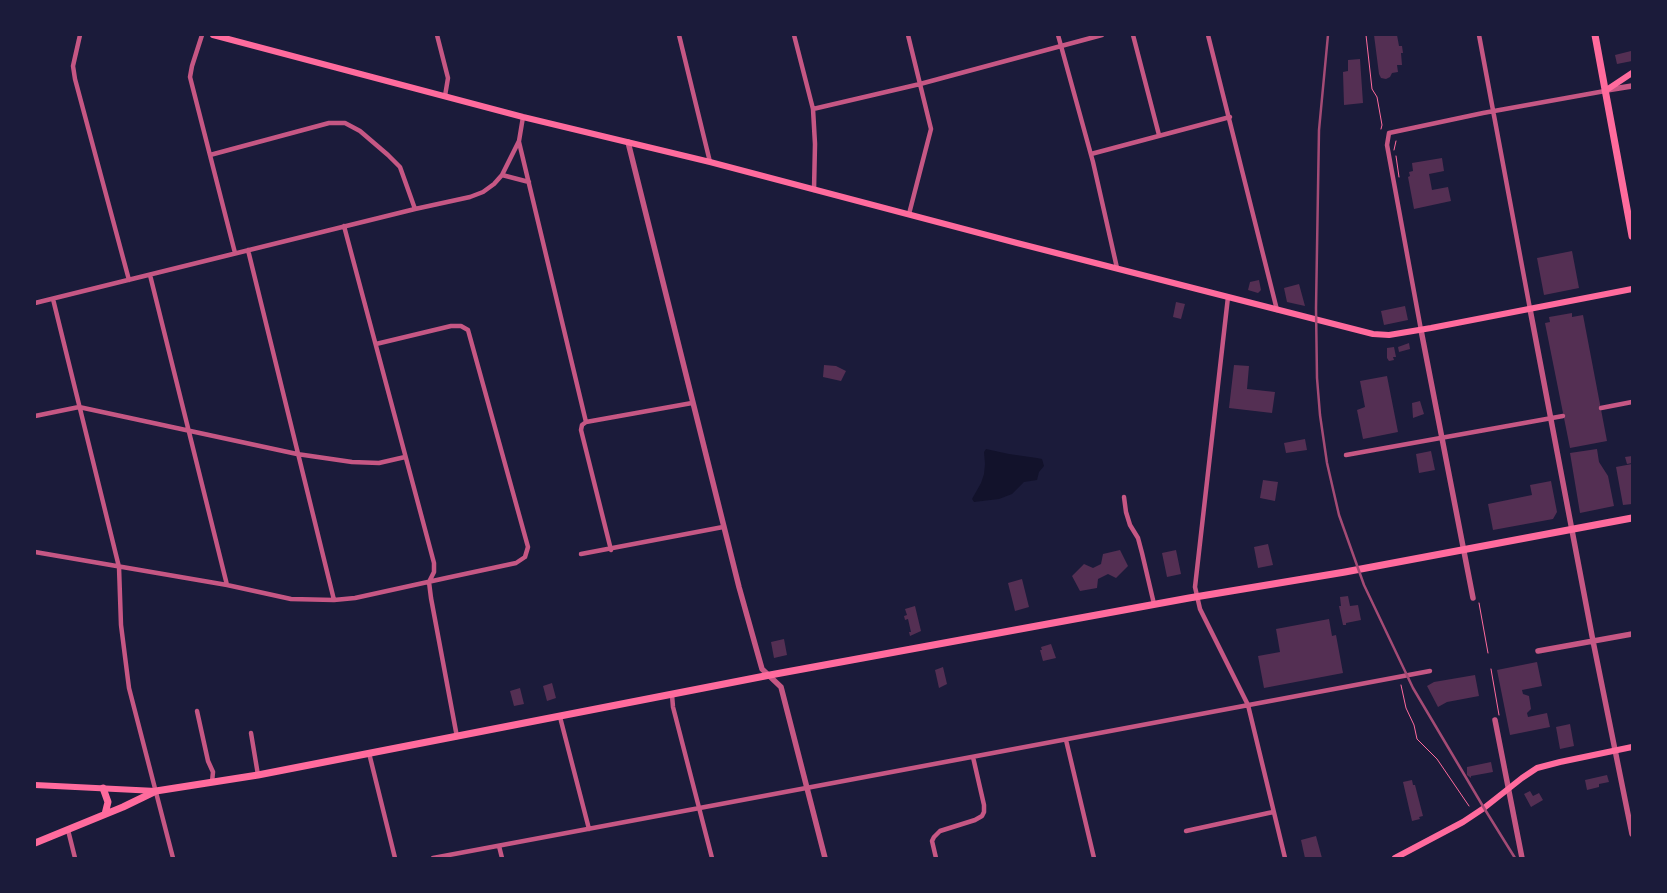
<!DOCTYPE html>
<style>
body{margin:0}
#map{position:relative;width:1667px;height:893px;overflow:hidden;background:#1b1b3a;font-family:Jost,sans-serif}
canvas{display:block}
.frame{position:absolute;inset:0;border:36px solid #1b1b3a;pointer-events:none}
</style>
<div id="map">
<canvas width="1667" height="893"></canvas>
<div class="frame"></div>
</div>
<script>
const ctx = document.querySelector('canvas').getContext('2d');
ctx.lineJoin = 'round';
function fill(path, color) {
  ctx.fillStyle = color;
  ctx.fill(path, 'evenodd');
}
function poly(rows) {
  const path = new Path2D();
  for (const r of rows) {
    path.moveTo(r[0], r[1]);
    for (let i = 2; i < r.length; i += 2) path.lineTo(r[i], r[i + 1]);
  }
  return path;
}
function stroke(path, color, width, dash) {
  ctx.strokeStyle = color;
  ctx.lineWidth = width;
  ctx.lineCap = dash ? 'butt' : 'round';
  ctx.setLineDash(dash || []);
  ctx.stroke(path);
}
const water = poly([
 [986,449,1009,454,1037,458,1042,459,1044,466,1039,472,1037,480,1024,482,1012,494,999,499,974,502,972,499,981,483,984,474,985,464,984,452]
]);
const building = poly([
 [1374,35,1397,35,1399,46,1402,46,1403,53,1401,53,1402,65,1397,65,1398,72,1392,73,1390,77,1386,79,1381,78,1379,74],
 [1631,51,1632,61,1617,64,1615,55],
 [1360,59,1363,103,1344,105,1343,72,1348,71,1348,60],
 [1442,158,1444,171,1429,174,1432,190,1448,187,1451,201,1414,209,1408,177,1410,176,1409,172,1413,171,1412,163],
 [1572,251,1579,288,1544,295,1537,258],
 [1259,280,1261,290,1258,293,1248,290,1250,282],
 [1299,284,1305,306,1287,302,1284,288],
 [1176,302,1185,304,1181,319,1173,317],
 [1405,306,1408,320,1384,325,1381,311],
 [1572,313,1572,317,1583,315,1607,441,1570,448,1545,323,1550,322,1549,317],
 [1409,343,1410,349,1399,352,1398,347],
 [1394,347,1396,357,1393,357,1394,360,1389,361,1387,358,1387,348],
 [824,365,836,366,846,371,841,381,823,377],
 [1234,365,1249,366,1247,389,1275,392,1272,413,1229,408],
 [1387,376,1398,432,1363,439,1357,410,1365,407,1360,381],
 [1420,401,1424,414,1413,418,1412,403],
 [1305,439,1307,450,1286,453,1284,443],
 [1597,449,1599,462,1608,476,1614,506,1580,513,1570,453],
 [1431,451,1435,470,1419,473,1416,454],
 [1632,456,1632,463,1627,464,1625,457],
 [1632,464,1632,504,1623,505,1616,467],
 [1263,480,1278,482,1275,501,1260,498],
 [1551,481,1557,512,1553,519,1493,530,1488,504,1532,495,1530,485],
 [1268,544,1273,565,1258,568,1254,547],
 [1120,550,1128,566,1116,578,1108,574,1098,579,1097,588,1080,591,1072,576,1084,564,1093,568,1101,564,1103,554],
 [1176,550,1181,574,1167,577,1162,553],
 [1022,579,1029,607,1015,611,1008,583],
 [1348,596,1350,606,1358,605,1361,620,1346,623,1346,625,1343,625,1339,606,1341,606,1340,597],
 [915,606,921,631,910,636,909,632,911,632,908,619,905,620,904,616,907,615,905,609],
 [1329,619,1332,636,1336,635,1343,673,1264,688,1258,656,1280,652,1276,629],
 [784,639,787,655,774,658,771,642],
 [1051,644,1056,658,1043,661,1040,650,1042,650,1041,647],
 [1537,662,1542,686,1522,690,1523,694,1529,696,1531,709,1527,713,1528,717,1547,713,1550,727,1510,735,1497,670],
 [943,667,947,684,939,688,935,670],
 [1475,675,1479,696,1447,702,1438,707,1427,686,1434,682],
 [552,683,556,698,547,701,543,686],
 [520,688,524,704,514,706,510,691],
 [1570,724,1574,746,1560,749,1556,727],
 [1491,762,1493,772,1471,776,1471,778,1467,775,1467,767],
 [1607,775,1609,782,1599,784,1599,787,1587,790,1585,780],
 [1412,780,1413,785,1415,785,1423,816,1419,817,1420,819,1412,821,1403,782],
 [1530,791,1533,796,1539,793,1543,800,1531,807,1524,794],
 [1316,836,1322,858,1305,858,1301,840]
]);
const path = poly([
 [1366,35,1372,89,1377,97,1382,125,1381,129],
 [1394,150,1396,141],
 [1396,156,1399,177],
 [1479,603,1488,653],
 [1491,669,1499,715],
 [1401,685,1406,708,1414,725,1417,739,1437,759,1469,806]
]);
const minor = poly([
 [80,35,73,66,75,79,129,280],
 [202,35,192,66,190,77,235,253],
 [437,35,448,78,445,96],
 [679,35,710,162],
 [794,35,813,109,815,144,814,190],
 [908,35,931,129,909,214],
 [1058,35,1093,162,1117,268],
 [1133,35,1159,135],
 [1208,35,1277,310],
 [1479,35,1530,309],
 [813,109,920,84,1102,35],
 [519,142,586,422],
 [1091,154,1230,117],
 [210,155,329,123,345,123,360,131,388,155,400,167,415,209],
 [502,175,529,182],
 [344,226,434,563,434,572,429,582,431,598,457,737],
 [248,250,334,600],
 [150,275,227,585],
 [1228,297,1195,587,1200,609,1248,705,1285,858],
 [53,299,119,567,121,625,129,688,173,858],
 [35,303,415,209,470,197,483,192,494,184,502,175,519,141,523,117],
 [1421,330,1387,145,1389,133,1483,113,1605,91],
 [1601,408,1632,402],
 [35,416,79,407,297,454,352,462,379,463,405,457],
 [586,422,582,425,581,430,611,550],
 [586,422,692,403],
 [1346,455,1563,416],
 [1124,497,1126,512,1130,525,1138,538,1142,553,1154,604],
 [35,552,227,585,291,599,334,600,355,598,446,578,516,563,525,557,528,547,468,330,461,326,451,326,376,344],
 [581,554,723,527],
 [672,695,673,707,712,858],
 [197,711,208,761,213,772,212,782],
 [560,717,589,829],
 [251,733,258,775],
 [1066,740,1094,858],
 [369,753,395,858],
 [68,830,75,858],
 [1186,831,1273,812],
 [499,846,502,858],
 [433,858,1430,671],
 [936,858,932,841,934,837,940,831,975,820,982,816,984,812,984,805,973,757]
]);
const tertiary = poly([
 [1607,90,1632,86],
 [628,142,739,587,762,669,781,687,825,858],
 [1530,309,1593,641,1632,834],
 [1421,330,1473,598],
 [1538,651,1632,634],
 [1495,720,1522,858]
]);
const secondary = poly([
 [213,35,523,117,710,162,1017,243,1373,334,1389,335,1431,328,1632,289],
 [1605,91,1632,73],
 [35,785,156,791],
 [1395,858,1463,822,1484,808,1522,778,1537,768,1560,762,1632,747]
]);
const primary = poly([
 [1595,35,1632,236],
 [103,788,108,802,105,814],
 [35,843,123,807,156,791,258,775,770,675,1189,598,1345,572,1632,518]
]);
const rail = poly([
 [1328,35,1319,130,1316,308,1317,378,1320,415,1327,463,1339,515,1364,585,1413,688,1484,808,1515,858]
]);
fill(water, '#12122b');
fill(building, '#542f53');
stroke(path, '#ff6b9d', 1);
stroke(minor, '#c65784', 4.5);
stroke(tertiary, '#c65784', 5.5);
stroke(secondary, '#ff6b9d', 6);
stroke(primary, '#ff6b9d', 7);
stroke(rail, '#a44b75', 2.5);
</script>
